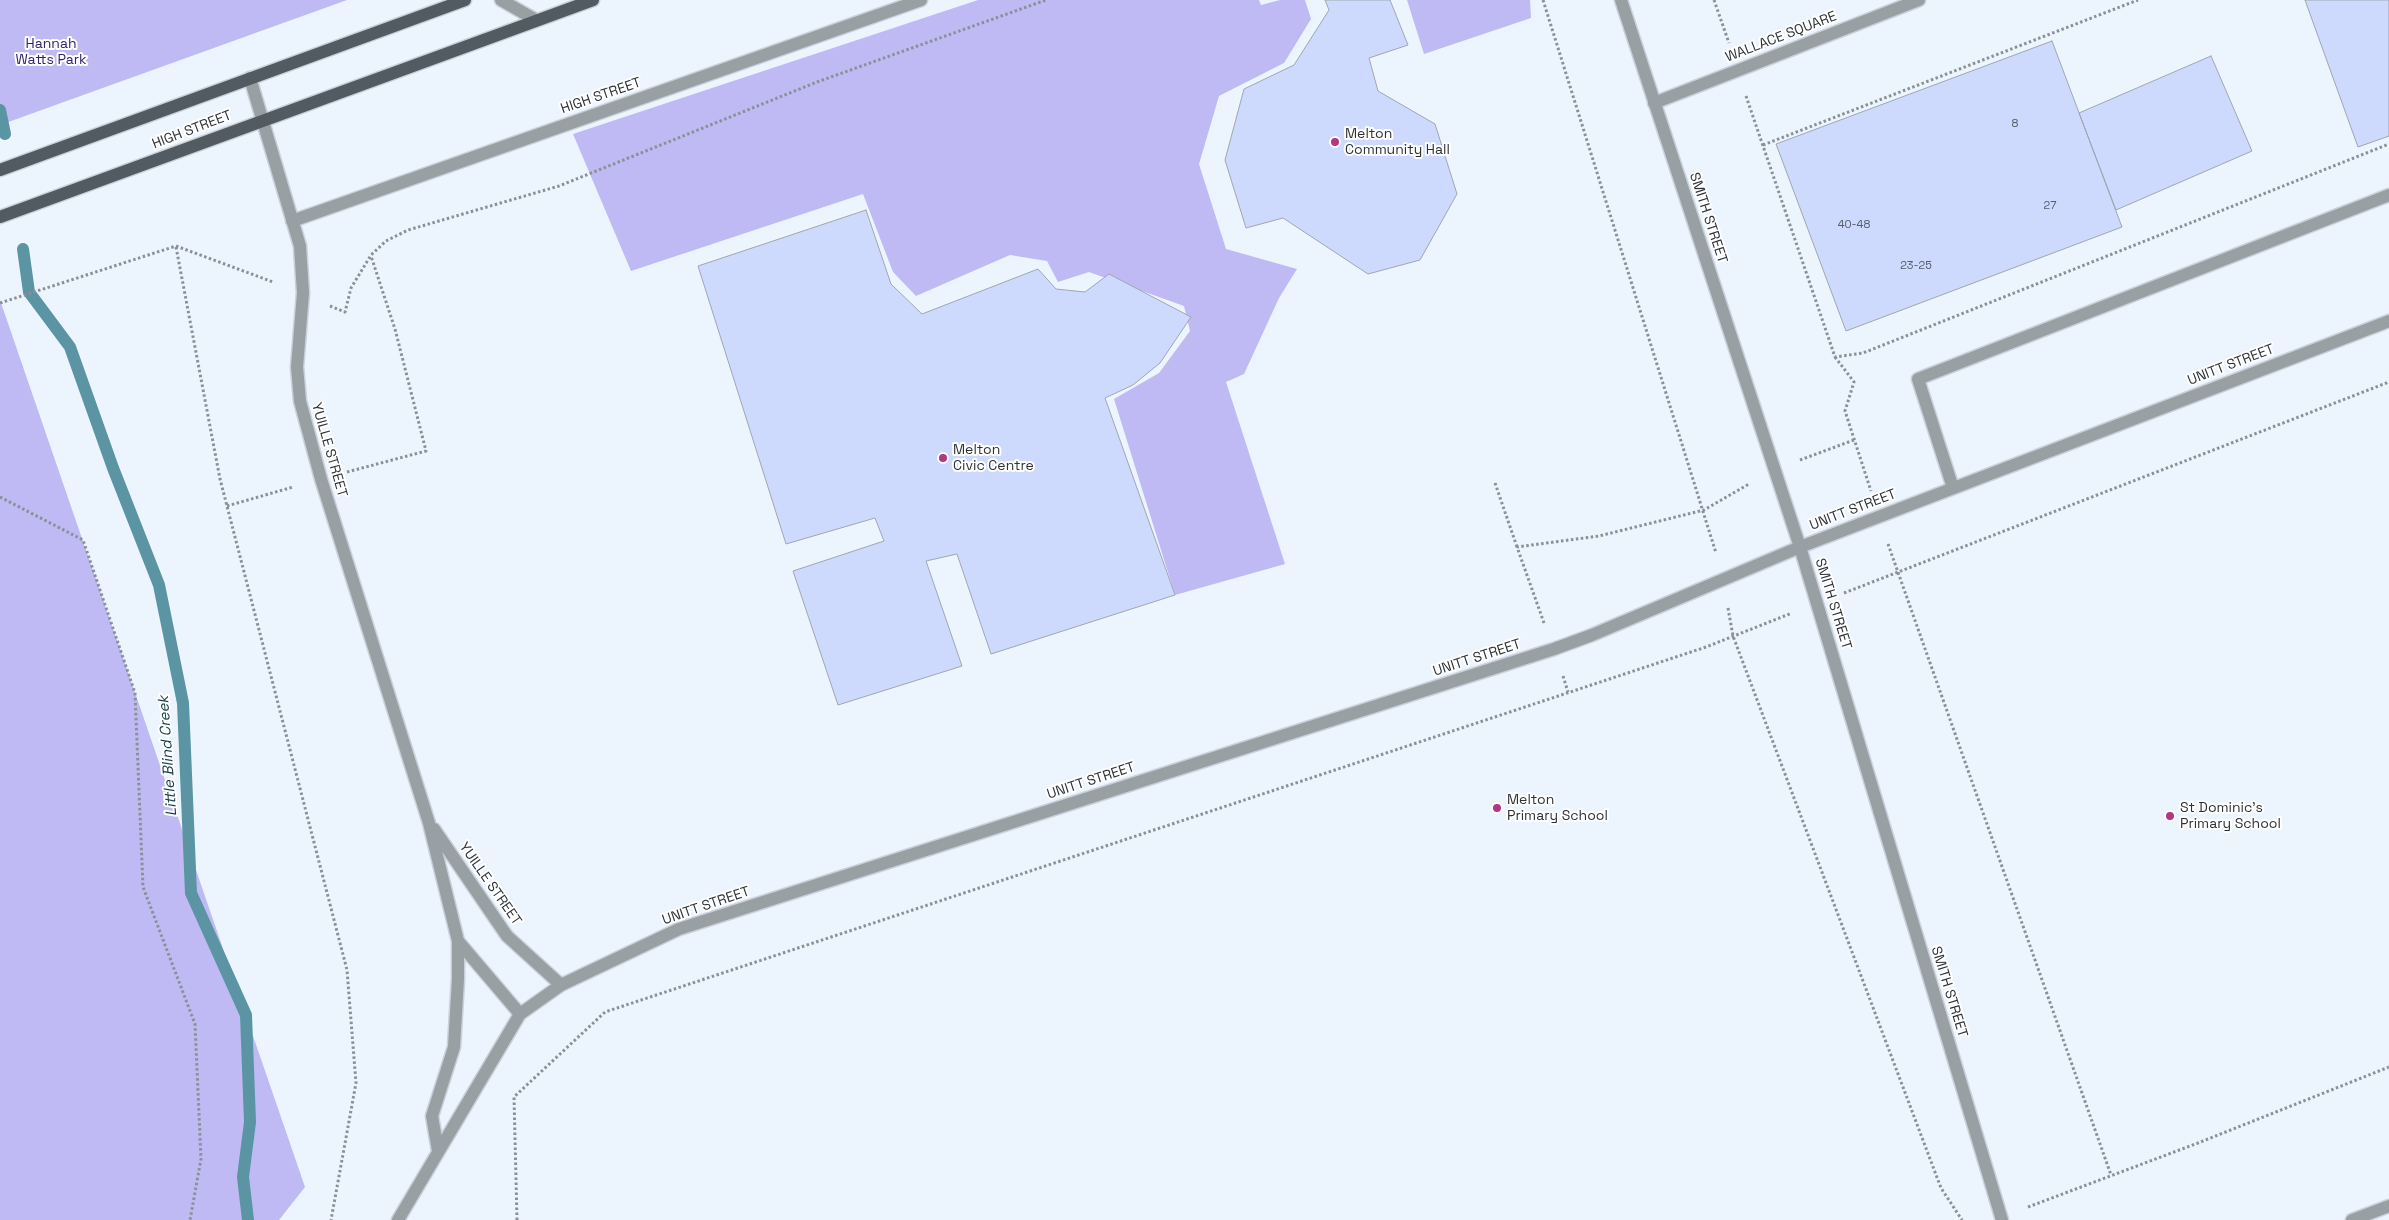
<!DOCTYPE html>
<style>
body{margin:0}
canvas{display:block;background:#ecf4fe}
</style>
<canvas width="2389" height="1220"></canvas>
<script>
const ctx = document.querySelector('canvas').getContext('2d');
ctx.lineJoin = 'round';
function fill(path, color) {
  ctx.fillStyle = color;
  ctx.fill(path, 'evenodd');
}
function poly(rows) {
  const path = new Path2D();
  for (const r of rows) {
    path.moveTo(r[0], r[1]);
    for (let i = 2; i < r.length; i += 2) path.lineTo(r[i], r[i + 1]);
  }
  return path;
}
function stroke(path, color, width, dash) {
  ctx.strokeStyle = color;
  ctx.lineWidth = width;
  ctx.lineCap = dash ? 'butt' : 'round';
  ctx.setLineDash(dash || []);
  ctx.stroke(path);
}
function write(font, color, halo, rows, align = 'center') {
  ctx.font = font + ' "Space Grotesk",sans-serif';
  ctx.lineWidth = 4;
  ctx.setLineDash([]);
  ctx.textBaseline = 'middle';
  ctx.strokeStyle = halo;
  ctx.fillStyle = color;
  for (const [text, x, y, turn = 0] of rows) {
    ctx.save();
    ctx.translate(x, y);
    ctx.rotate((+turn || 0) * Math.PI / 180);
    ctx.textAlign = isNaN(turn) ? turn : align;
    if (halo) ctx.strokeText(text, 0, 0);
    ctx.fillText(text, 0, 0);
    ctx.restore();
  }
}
const green = poly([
 [0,0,347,0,0,125],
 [978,0,1259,0,1261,5,1280,0,1305,0,1311,19,1284,63,1219,96,1199,164,1226,249,1297,269,1279,298,1244,374,1226,382,1285,564,1175,595,1114,399,1159,373,1190,331,1184,306,1089,272,1058,282,1047,261,1010,255,916,296,893,272,863,194,631,271,573,134],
 [1407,0,1530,0,1531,18,1424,54],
 [0,300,305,1187,279,1220,0,1220]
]);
const stream = poly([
 [0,110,5,134],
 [23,249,29,292,70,347,113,468,159,585,183,703,191,893,246,1015,250,1122,243,1177,248,1220]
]);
const building = poly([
 [1325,0,1390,0,1408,45,1369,58,1378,91,1435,124,1457,194,1420,260,1368,274,1283,218,1246,228,1225,160,1244,89,1294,65,1329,10,1325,0],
 [2305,0,2389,0,2389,136,2358,147,2305,0],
 [2052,41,2122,227,1846,331,1776,144,2052,41],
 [2211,56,2252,151,2116,210,2079,113,2211,56],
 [866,210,891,284,922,314,1038,269,1056,289,1085,292,1109,274,1191,317,1160,363,1133,385,1105,398,1175,595,991,654,957,554,926,561,962,666,838,705,793,571,884,541,875,518,786,544,698,266,866,210]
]);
const path = poly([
 [1543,0,1716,553],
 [1714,0,1729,43],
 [1746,96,1835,357,1863,353,2389,144],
 [1763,145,2138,0],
 [176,247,220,479,347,970,356,1083,331,1220],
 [0,303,176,246,273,282],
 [330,306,345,312,351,288,371,255,386,241,408,230,559,186,817,82,1046,0],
 [1835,357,1854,382,1845,411,1871,491],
 [1800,460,1854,440],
 [347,472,426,451,395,329,371,256],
 [1495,483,1517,547],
 [0,497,83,540,135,693,143,887,195,1024,201,1159,190,1220],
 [227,506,293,487],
 [1888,544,2111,1175],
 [1844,593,2389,382],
 [1728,608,1733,636,1941,1188,1962,1220],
 [1544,623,1517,547,1599,536,1704,510,1749,484],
 [1563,676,1568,692],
 [2028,1207,2198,1143,2389,1067],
 [517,1220,514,1097,605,1012,1706,647,1792,613]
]);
const minor = poly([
 [501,0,536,20],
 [1621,0,1800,547,2002,1220],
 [250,78,300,246,303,293,297,367,300,401,321,479,429,823,458,941,520,1014],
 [1654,103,1919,0],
 [292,221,921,0],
 [1953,488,1918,379,2389,195],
 [434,829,507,936,561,985],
 [438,1151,432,1116,454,1047,458,979,458,941],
 [398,1220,520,1014,561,985,679,929,1554,649,1592,635,1800,547,2389,321],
 [2352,1220,2389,1206]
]);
const major = poly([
 [0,170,465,0],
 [0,217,593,0]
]);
const markers = [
 [1335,142,5,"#b23586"],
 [943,458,5,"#b23586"],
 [1497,808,5,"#b23586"],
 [2170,816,5,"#b23586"]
];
const numberNames = [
 ["8",2015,124],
 ["27",2050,206],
 ["40-48",1854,225],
 ["23-25",1916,266]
];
const streetNames = [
 ["WALLACE SQUARE",1781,37,-21],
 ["HIGH STREET",601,96,-19],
 ["HIGH STREET",192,130,-21],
 ["SMITH STREET",1708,218,72],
 ["UNITT STREET",2231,365,-21],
 ["YUILLE STREET",329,450,74],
 ["UNITT STREET",1853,510,-21],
 ["SMITH STREET",1833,604,73],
 ["UNITT STREET",1477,658,-18],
 ["UNITT STREET",1091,781,-18],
 ["YUILLE STREET",490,884,55],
 ["UNITT STREET",706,906,-19],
 ["SMITH STREET",1949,992,73]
];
const parkNames = [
 ["Hannah",51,44],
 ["Watts Park",51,60]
];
const poiNames = [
 ["Melton",1345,134],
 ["Community Hall",1345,150],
 ["Melton",953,450],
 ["Civic Centre",953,466],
 ["Melton",1507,800],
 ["Primary School",1507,816],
 ["St Dominic's",2180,808],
 ["Primary School",2180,824]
];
const waterNames = [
 ["Little Blind Creek",168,756,-94]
];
fill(green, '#bfbaf4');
stroke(stream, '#5b95a4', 12);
fill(building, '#cddafd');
stroke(building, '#a0a5b2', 1);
stroke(minor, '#cad1da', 15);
stroke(major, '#cad1da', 15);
stroke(path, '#8a9097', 3, [2.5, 2.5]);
stroke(minor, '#99a0a3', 12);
stroke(major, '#515b61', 12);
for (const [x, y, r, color] of markers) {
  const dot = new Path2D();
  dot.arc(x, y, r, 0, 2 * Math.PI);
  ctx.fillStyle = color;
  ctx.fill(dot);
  stroke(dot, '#fff', 2);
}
write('11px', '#565c68', null, numberNames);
write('14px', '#2e3237', '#fff', streetNames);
write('14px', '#332468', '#fff', parkNames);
write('14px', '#2e3237', '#fff', poiNames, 'left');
write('italic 15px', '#183f47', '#fff', waterNames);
</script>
